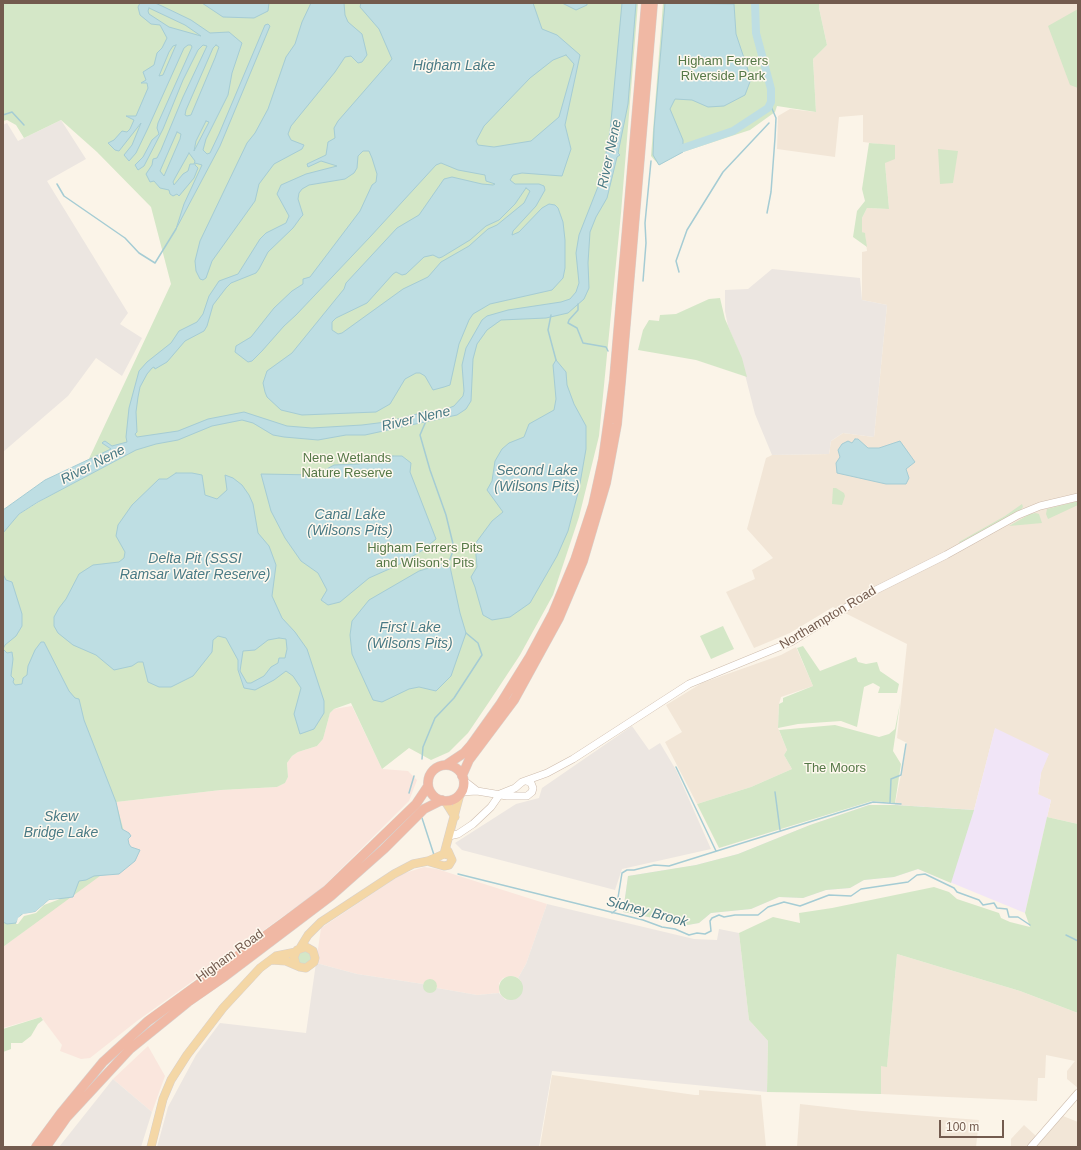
<!DOCTYPE html>
<style>
body{margin:0}
#map{position:relative;width:1081px;height:1150px;overflow:hidden;background:#fbf4e8;font-family:Arial,sans-serif}
canvas{display:block}
.frame{position:absolute;inset:0;border:4px solid #735b4e;pointer-events:none}
.scale{position:absolute;left:939px;top:1120px;width:65px;height:18px;box-sizing:border-box;border:2px solid #735b4e;border-top:0;padding-left:5px;font-size:12px;line-height:14px;white-space:nowrap;color:#735b4e;-webkit-text-stroke:3px #fef8ee;paint-order:stroke}
</style>
<div id="map">
<canvas width="1081" height="1150"></canvas>
<div class="frame"></div>
<div class="scale">100 m</div>
</div>
<script>
const ctx = document.querySelector('canvas').getContext('2d');
ctx.lineJoin = 'round';
function fill(path, color) {
  ctx.fillStyle = color;
  ctx.fill(path, 'evenodd');
}
function poly(rows) {
  const path = new Path2D();
  for (const r of rows) {
    if (r.length === 3) {
      path.moveTo(r[0] + r[2], r[1]);
      path.arc(r[0], r[1], r[2], 0, 2 * Math.PI);
      continue;
    }
    path.moveTo(r[0], r[1]);
    for (let i = 2; i < r.length; i += 2) path.lineTo(r[i], r[i + 1]);
  }
  return path;
}
function stroke(path, color, width, dash) {
  ctx.strokeStyle = color;
  ctx.lineWidth = width;
  ctx.lineCap = dash ? 'butt' : 'round';
  ctx.setLineDash(dash || []);
  ctx.stroke(path);
}
function write(font, color, halo, rows, align = 'center') {
  ctx.font = font + ' Arial,sans-serif';
  ctx.lineWidth = 3;
  ctx.setLineDash([]);
  ctx.textBaseline = 'middle';
  ctx.strokeStyle = halo;
  ctx.fillStyle = color;
  for (const [text, x, y, turn = 0] of rows) {
    ctx.save();
    ctx.translate(x, y);
    ctx.rotate((+turn || 0) * Math.PI / 180);
    ctx.textAlign = isNaN(turn) ? turn : align;
    if (halo) ctx.strokeText(text, 0, 0);
    ctx.fillText(text, 0, 0);
    ctx.restore();
  }
}
const residential = poly([
 [818,3,1078,3,1078,824,1047,817,1051,800,1038,795,1041,773,995,729,974,810,895,805,907,743,897,738,907,644,833,607,790,633,754,648,726,592,755,579,752,570,773,558,747,529,766,458,772,455,829,454,831,441,843,433,874,437,887,305,862,300,862,252,867,251,865,234,862,232,862,218,867,208,889,209,885,163,895,146,863,142,863,115,839,117,835,157,777,149,778,116,790,109,816,112,813,59,827,45],
 [796,647,813,686,781,697,779,704,778,728,787,750,784,755,792,769,751,787,697,804,665,742,682,732,666,705,702,683,781,655],
 [897,954,1020,991,1078,1013,1078,1088,1067,1079,1067,1071,1075,1061,1046,1055,1045,1078,1038,1078,1037,1101,881,1094,881,1066,887,1066],
 [552,1075,695,1095,699,1095,699,1090,761,1095,766,1147,540,1147],
 [800,1104,862,1111,979,1120,976,1147,797,1147],
 [1063,1116,1078,1122,1078,1147,1036,1147],
 [1024,1125,1036,1136,1026,1147,1011,1147,1011,1139]
]);
const commercial = poly([
 [352,706,382,769,408,771,417,780,409,801,320,890,137,1021,90,1058,81,1059,60,1051,62,1045,41,1017,3,1028,3,947,27,929,116,802,221,790,277,787,285,783,288,777,287,763,292,756,298,752,317,746,323,739,330,713,334,709],
 [424,867,437,869,547,904,526,964,518,978,513,976,503,978,499,983,499,993,477,995,437,988,437,985,428,979,423,984,357,974,316,963,321,928,402,874],
 [148,1046,165,1076,152,1112,113,1079]
]);
const industrial = poly([
 [61,120,86,159,47,181,128,313,120,324,142,338,122,376,96,358,68,396,3,452,3,125,7,123,18,141],
 [772,269,860,278,862,300,887,305,874,437,843,433,831,441,829,454,772,455,755,414,740,355,728,326,725,311,725,290,748,289],
 [632,726,649,750,660,743,676,770,711,849,622,869,615,890,462,850,455,843,516,804,539,798,542,788],
 [547,904,694,939,717,940,719,929,739,933,749,1020,768,1041,767,1092,552,1071,539,1147,157,1147,168,1107,196,1055,220,1023,306,1033,316,963,357,974,423,984,430,993,437,988,477,995,499,993,506,1000,521,981,518,978,526,964],
 [113,1079,152,1112,141,1147,59,1147]
]);
const education = poly([
 [995,728,1049,754,1041,773,1038,794,1051,800,1025,913,918,869,894,877,864,880,850,888,826,890,803,898,779,897,751,909,711,913,699,923,688,925,623,912,628,876,696,865,738,854,810,825,869,805,895,805,974,810]
]);
const green = poly([
 [3,3,638,3,621,213,599,436,579,517,553,595,520,655,489,702,468,733,449,752,431,760,409,748,382,769,351,703,334,709,330,713,323,739,317,746,298,752,292,756,287,763,288,777,285,783,277,787,221,790,116,802,130,854,3,947,3,530,19,514,52,494,79,480,171,284,151,207,97,152,61,120,24,138,16,125,7,120,3,121],
 [663,3,819,3,819,8,827,45,813,59,816,112,777,106,775,112,750,130,683,152,659,165,651,156],
 [1078,9,1078,88,1070,85,1048,26],
 [869,143,895,145,895,159,885,163,889,209,867,208,862,218,862,232,865,233,867,247,853,237,857,211,865,201,862,189],
 [938,149,958,151,953,183,940,184],
 [720,298,725,319,742,358,747,377,696,360,638,350,643,330,649,320,659,321,660,315,676,314,709,299],
 [833,488,836,488,844,493,845,496,842,505,832,504],
 [1078,501,1078,505,1048,519,1046,514,1047,509],
 [1022,504,1023,507,1019,512,960,545,959,542,1005,516],
 [1036,513,1039,514,1042,523,1009,526,1030,514],
 [723,626,734,649,711,659,700,636],
 [803,646,820,671,856,657,858,662,866,664,877,662,880,671,899,684,897,693,878,693,880,687,873,683,864,687,857,727,841,721,798,724,778,728,779,704,783,702,783,698,813,686,797,648],
 [900,703,893,751,901,764,895,803,872,801,719,848,697,804,751,787,792,769,784,755,787,750,779,730,835,725,879,737,889,734,895,729],
 [869,805,895,805,974,810,951,883,918,869,894,877,864,880,850,888,826,890,803,898,779,897,751,909,711,913,699,923,688,925,623,912,628,876,696,865,738,854,810,825],
 [1047,817,1078,824,1078,1013,1020,991,897,954,887,1067,881,1066,881,1094,767,1092,768,1041,749,1020,739,933,773,917,800,923,799,913,832,908,934,887,949,892,957,899,999,913,1001,918,1010,922,1030,927,1025,913],
 [305,958,7],
 [511,988,12],
 [430,986,7],
 [41,1017,43,1020,38,1024,31,1036,22,1043,11,1043,11,1049,3,1052,3,1029]
]);
const water = poly([
 [140,3,155,3,162,6,191,20,210,33,229,32,242,43,232,73,228,95,206,139,203,150,207,154,210,153,219,134,265,25,268,24,270,26,220,146,176,229,184,204,202,165,195,163,195,165,198,168,194,178,179,196,177,194,173,196,170,194,169,190,160,188,154,181,150,182,146,174,152,165,153,159,157,158,161,150,183,97,207,46,203,45,198,50,183,80,163,129,144,166,138,170,135,165,143,157,152,140,159,134,157,128,158,123,192,47,191,45,188,45,184,48,148,128,136,153,129,161,124,155,132,145,141,123,119,151,115,150,108,143,114,140,122,131,127,132,130,129,134,120,126,116,136,116,148,88,147,83,141,83,146,80,143,72,154,65,157,53,162,48,167,38,160,25,151,24,140,15,138,7,140,3],
 [149,8,185,25,201,36,169,27,149,14,148,11,149,8],
 [176,45,163,75,159,76,169,52,173,46,176,45],
 [216,45,219,47,215,58,191,115,187,116,185,115,186,110,213,48,216,45],
 [206,121,209,122,194,151,196,141,206,121],
 [177,132,181,134,180,139,164,176,160,171,177,132],
 [189,153,195,161,194,164,190,164,188,171,183,174,174,185,173,182,175,178,189,153],
 [202,3,269,3,268,11,254,18,223,17,202,3],
 [311,3,344,3,345,15,348,22,362,34,367,55,362,62,358,63,351,56,345,57,335,72,291,126,288,134,291,140,304,145,302,149,274,164,259,184,255,201,212,261,206,278,203,280,200,279,196,271,195,261,200,241,247,143,255,133,268,109,286,57,295,44,302,22,311,3],
 [361,3,533,3,542,29,557,35,580,55,565,125,571,149,562,176,522,173,513,175,510,180,515,184,539,184,544,186,545,190,536,206,513,231,512,235,519,232,542,208,549,204,555,205,558,208,563,222,565,240,565,268,563,278,552,290,490,304,473,314,469,320,459,344,450,385,444,387,433,390,425,376,420,373,416,373,405,379,390,404,376,412,302,415,281,410,267,397,265,392,263,383,267,371,292,353,344,289,346,283,397,228,419,215,444,179,452,177,482,184,493,185,495,184,486,181,485,175,458,170,441,163,436,165,370,237,296,315,284,326,262,351,252,361,248,362,235,352,236,346,251,337,274,308,292,291,303,284,303,279,310,277,360,211,372,185,376,182,377,174,372,158,369,151,363,151,358,156,357,168,354,173,345,179,309,185,302,189,299,193,298,199,303,215,301,217,293,228,268,252,259,269,256,273,231,283,226,288,213,305,207,326,204,331,185,341,167,362,155,369,154,367,152,368,147,374,140,387,138,397,136,412,137,432,135,434,137,437,178,431,208,419,244,412,287,426,312,428,362,425,386,422,425,412,444,410,454,406,463,396,464,391,462,365,466,348,482,320,487,316,508,310,561,302,570,299,576,292,579,283,576,253,579,235,601,179,610,132,622,3,636,3,628,104,618,153,620,155,617,157,607,198,596,217,590,232,588,263,589,288,584,299,568,313,546,318,501,320,487,330,477,344,473,359,471,401,466,409,457,415,365,435,346,435,318,440,284,437,273,435,253,423,242,420,212,426,178,440,156,444,136,450,38,502,19,514,3,533,3,510,45,480,111,449,102,443,103,442,105,441,112,446,127,442,126,437,129,408,139,371,147,362,171,343,179,331,197,322,203,314,209,296,219,281,238,274,260,239,266,233,286,223,289,216,277,194,281,185,306,174,337,166,321,161,308,167,307,164,326,155,328,142,335,138,334,128,338,121,392,59,379,29,360,7,361,3],
 [566,55,574,64,559,117,531,141,494,147,478,145,476,141,484,126,504,105,530,78,553,60,566,55],
 [526,188,530,191,524,203,497,225,488,229,469,246,441,262,428,277,403,289,342,333,338,334,332,330,332,322,336,318,367,303,393,274,396,272,402,275,406,274,424,257,433,255,439,258,442,257,470,240,486,226,499,220,515,204,526,188],
 [562,3,587,3,587,5,576,10,562,3],
 [665,3,734,4,736,34,751,79,745,95,724,106,708,107,692,100,675,99,670,109,683,140,683,152,659,165,653,155,654,129,665,3],
 [556,360,566,372,567,385,574,404,586,426,586,449,579,489,568,531,557,556,530,603,510,617,492,620,483,615,475,587,471,577,477,567,475,544,492,521,503,512,487,490,492,481,495,461,502,449,509,443,524,437,529,424,554,410,556,399,553,365,556,360],
 [855,439,858,439,868,448,879,448,900,441,915,462,906,469,909,478,906,484,886,484,837,473,836,463,840,457,838,450,842,444,848,441,852,443,855,439],
 [393,456,402,456,411,463,410,472,436,539,423,550,396,566,369,578,340,602,328,605,321,600,327,590,318,573,301,561,285,538,271,511,261,474,316,475,334,465,359,464,376,458,393,456],
 [176,473,192,473,202,475,205,495,217,499,227,490,225,475,233,478,242,485,249,495,253,504,258,533,269,546,276,565,272,596,282,618,295,632,307,649,324,701,324,713,314,729,300,734,294,714,301,688,293,676,286,671,274,680,255,690,244,688,238,670,238,660,226,638,218,636,213,640,212,652,193,676,171,687,159,687,148,682,143,662,138,662,132,666,114,670,96,655,73,645,58,633,54,626,54,617,59,608,66,599,79,574,93,565,119,562,124,558,125,552,116,536,118,525,132,505,159,479,167,479,176,473],
 [279,638,286,639,287,649,285,658,279,658,278,663,271,667,264,676,251,683,247,683,240,671,243,651,255,650,268,640,279,638],
 [449,562,460,613,466,633,451,676,436,691,419,687,409,689,382,702,373,700,352,654,350,635,352,621,369,600,419,571,449,562],
 [3,574,6,580,12,582,22,614,22,626,16,636,5,645,3,649,7,653,12,652,13,659,11,676,14,679,13,682,15,685,22,684,23,678,27,675,28,666,35,650,41,642,44,642,69,691,75,698,79,699,84,720,116,802,122,829,129,833,131,836,128,839,129,844,131,847,140,850,135,861,119,874,94,876,86,880,79,881,73,897,49,900,35,912,21,915,16,923,7,924,3,922,3,574]
]);
const pier = poly([
 [60,899,44,905,36,913,24,916,18,924,16,924,18,918,23,914,35,912,49,900]
]);
const stream = poly([
 [3,115,12,112,24,125],
 [57,184,64,196,125,238,139,253,155,263,176,229],
 [767,213,771,192,775,138,776,118,770,104],
 [679,272,676,261,687,230,723,172,769,123],
 [643,281,646,243,645,223,651,161],
 [578,304,578,310,569,320,568,323,577,328,583,343,606,347,608,351],
 [551,315,548,330,556,360],
 [426,421,420,435,430,470,446,515,454,548,449,562],
 [422,759,423,747,435,718,454,698,482,655,478,643,466,633],
 [676,767,716,851],
 [775,792,780,830],
 [409,793,414,776],
 [890,803,891,779,901,775,906,744],
 [422,818,434,855],
 [458,874,643,920,662,927,675,929,689,935,697,933,705,934,711,931,710,921,712,918,719,915,724,917,735,915,758,915,768,907,784,902,800,906,829,895,851,896,861,889,908,882,917,875,925,874,954,888,957,892,979,900,983,905,994,903,997,908,1007,909,1009,917,1018,917,1030,925],
 [612,913,616,910,622,873,627,870,634,870,654,865,669,866,873,802,901,804],
 [1066,935,1078,941]
]);
const river = poly([
 [683,148,733,131,768,108,771,102,771,89,756,33,755,3]
]);
const secondary = poly([
 [463,780,477,791],
 [461,792,477,791,507,796,527,796,532,792,533,788,531,783,527,781],
 [449,836,458,834,473,824,491,807,500,794,515,788,522,782,547,773,573,759,689,684,791,642,866,595,946,555,1018,515,1040,506,1078,497],
 [1031,1147,1078,1093]
]);
const primary = poly([
 [445,801,455,817],
 [444,854,460,794],
 [430,862,444,866,449,865,452,860,448,851],
 [300,948,308,935,321,922,394,874,413,864,428,861,444,854,449,855],
 [271,960,286,961,300,967,306,968,314,962,315,958,313,951,306,947,297,950,294,957,296,965],
 [151,1147,163,1099,171,1080,187,1055,223,1008,260,968,276,956,296,952]
]);
const highway = poly([
 [446,765,464,753,471,745,501,703,529,658,553,613,575,560,593,505,603,459,614,380,646,3],
 [446,783,18],
 [462,776,469,760,514,700,559,618,583,561,606,483,617,424,621,381,653,3],
 [36,1147,61,1113,103,1062,148,1021,283,923,327,890,416,804,428,786],
 [46,1147,67,1117,130,1049,188,1002,224,977,331,896,384,849,424,809,442,800]
]);
const parkNames = [
 ["Higham Ferrers",723,61],
 ["Riverside Park",723,76],
 ["Nene Wetlands",347,458],
 ["Nature Reserve",347,473],
 ["Higham Ferrers Pits",425,548],
 ["and Wilson's Pits",425,563],
 ["The Moors",835,768]
];
const streetNames = [
 ["Northampton Road",828,618,-31],
 ["Higham Road",230,956,-36]
];
const waterNames = [
 ["Higham Lake",454,66],
 ["River Nene",610,154,-78],
 ["River Nene",416,419,-13],
 ["River Nene",93,465,-27],
 ["Second Lake",537,471],
 ["(Wilsons Pits)",537,487],
 ["Canal Lake",350,515],
 ["(Wilsons Pits)",350,531],
 ["Delta Pit (SSSI",195,559],
 ["Ramsar Water Reserve)",195,575],
 ["First Lake",410,628],
 ["(Wilsons Pits)",410,644],
 ["Skew",61,817],
 ["Bridge Lake",61,833],
 ["Sidney Brook",647,912,15]
];
fill(residential, '#f2e6d7');
fill(commercial, '#fae6dd');
fill(industrial, '#ece6e1');
fill(education, '#f1e5f7');
fill(green, '#d4e7c7');
fill(water, '#bedee3');
stroke(water, '#a5ccd4', 1);
fill(pier, '#fbf4e8');
stroke(stream, '#a5ccd4', 1.5);
stroke(river, '#bedee3', 8);
stroke(secondary, '#cebcad', 8);
stroke(primary, '#d8d1cd', 9);
stroke(highway, '#d8d1cd', 10);
stroke(secondary, '#fff', 7);
stroke(primary, '#f4d7a6', 8);
stroke(highway, '#f0b8a4', 9);
write('13px', '#557847', '#fef8ee', parkNames);
write('13px', '#735b4e', '#fef8ee', streetNames);
write('italic 14px', '#497a85', '#fef8ee', waterNames);
</script>
